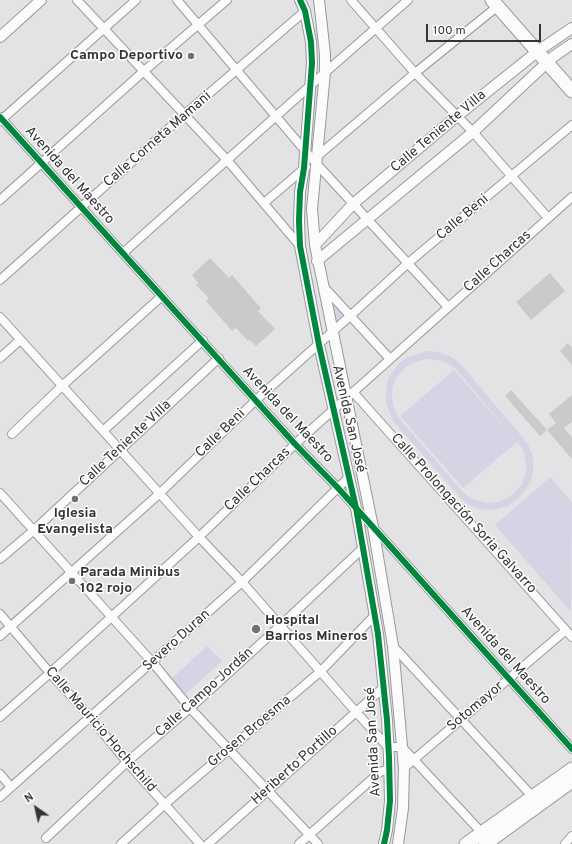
<!DOCTYPE html>
<meta charset="utf-8">
<style>
body{margin:0}
#map{position:relative;width:572px;height:844px;overflow:hidden;background:#e3e3e6;font-family:Overpass,sans-serif}
canvas{display:block}
.north{position:absolute;left:16px;top:788px;width:40px;height:40px;-webkit-text-stroke:3px #fff;paint-order:stroke;rotate:326deg;font-size:11px;font-weight:700;line-height:16px;text-align:center;color:#343435}
.north::after{content:'';display:block;margin:auto;width:14px;height:18px;background:#343435;clip-path:polygon(50% 0,100% 100%,50% 72%,0 100%)}
.scale{position:absolute;left:426px;top:24px;width:115px;height:18px;box-sizing:border-box;border:2px solid #343435;border-top:0;padding-left:5px;font-size:12px;line-height:14px;white-space:nowrap;color:#343435;-webkit-text-stroke:3px #fff;paint-order:stroke}
</style>
<div id="map">
<canvas width="572" height="844"></canvas>
<div class="north">N</div>
<div class="scale">100 m</div>
</div>
<script>
const ctx = document.querySelector('canvas').getContext('2d');
ctx.lineJoin = 'round';
function fill(path, color) {
  ctx.fillStyle = color;
  ctx.fill(path, 'evenodd');
}
function poly(rows) {
  const path = new Path2D();
  for (const r of rows) {
    path.moveTo(r[0], r[1]);
    for (let i = 2; i < r.length; i += 2) path.lineTo(r[i], r[i + 1]);
  }
  return path;
}
function stroke(path, color, width, dash) {
  ctx.strokeStyle = color;
  ctx.lineWidth = width;
  ctx.lineCap = dash ? 'butt' : 'round';
  ctx.setLineDash(dash || []);
  ctx.stroke(path);
}
function write(font, color, halo, rows, align = 'center') {
  ctx.font = font + ' Overpass,sans-serif';
  ctx.lineWidth = 3;
  ctx.setLineDash([]);
  ctx.textBaseline = 'middle';
  ctx.strokeStyle = halo;
  ctx.fillStyle = color;
  for (const [text, x, y, turn = 0] of rows) {
    ctx.save();
    ctx.translate(x, y);
    ctx.rotate((+turn || 0) * Math.PI / 180);
    ctx.textAlign = isNaN(turn) ? turn : align;
    if (halo) ctx.strokeText(text, 0, 0);
    ctx.fillText(text, 0, 0);
    ctx.restore();
  }
}
const green = poly([
 [331,299,344,315,335,322],
 [427,351,438,352,450,356,460,363,528,444,533,458,533,472,531,482,519,498,508,506,491,510,479,509,467,504,458,495,393,421,386,403,386,391,388,379,399,363,408,357],
 [425,359,438,360,447,363,456,369,522,448,526,462,526,472,522,484,515,492,508,498,497,502,487,503,470,498,463,492,398,417,393,405,392,393,394,382,400,373,407,366,415,362],
 [454,370,517,442,463,488,400,416],
 [550,477,572,502,571,612,495,525],
 [207,646,222,661,186,694,171,679]
]);
const building = poly([
 [210,258,229,278,232,275,261,308,258,311,275,329,256,346,250,340,248,341,236,328,232,331,206,301,209,298,196,285,198,283,192,275],
 [550,273,565,291,531,320,516,302],
 [568,343,572,348,572,365,560,351],
 [511,390,547,430,540,436,505,396],
 [572,395,572,422,564,428,572,437,572,459,547,430,556,423,549,414]
]);
const minor = poly([
 [77,0,227,160,300,246],
 [177,0,313,160,448,307],
 [351,0,415,73,473,132,548,218],
 [0,117,295,444,338,488,572,749],
 [0,121,136,0],
 [314,159,415,73,498,6],
 [0,200,144,71,227,0],
 [264,203,306,167],
 [123,253,312,84,408,0],
 [0,280,184,115,305,11],
 [323,286,390,359],
 [0,317,199,537,242,582,356,712,388,747,402,747,482,833],
 [0,358,20,340],
 [353,392,572,637],
 [103,431,203,340],
 [12,434,62,386,162,296],
 [0,493,153,663,190,708,318,844],
 [0,559,33,531,219,358],
 [0,614,50,673,91,718,127,762,200,844],
 [0,636,159,494,256,400,350,316,407,264,572,125],
 [393,646,532,796],
 [0,717,50,673,199,537,295,444,572,197],
 [404,768,566,630],
 [0,774,11,787],
 [0,797,242,582,349,477],
 [46,838,127,762,190,708,280,626,363,548],
 [121,844,165,804,321,671,375,615],
 [208,844,383,688],
 [299,844,380,772,389,769],
 [565,844,572,836]
]);
const tertiary = poly([
 [300,0,305,11,311,42,312,63,304,168,300,192,299,221,300,246,319,345,356,508,378,634,387,720,389,757,390,801,387,830,384,844],
 [319,0,325,54,325,72,312,209,315,245,373,527,393,646,404,768,403,808,398,844],
 [0,37,41,0],
 [315,245,353,204,457,116,538,51,572,28],
 [317,261,473,132,553,57,572,44]
]);
const primary = poly([
 [492,0,572,91],
 [466,844,572,769],
 [485,844,572,781]
]);
const cycleway = poly([
 [300,0,305,11,311,42,312,63,304,168,300,192,299,221,300,246,319,345,356,508,378,634,387,720,389,757,390,801,387,830,384,844],
 [0,117,295,444,338,488,572,749]
]);
const markers = [
 [191,56,4,"#717173"],
 [75,499,4,"#717173"],
 [72,581,4,"#717173"],
 [256,629,5,"#717173"]
];
const poiNames = [
 ["Campo Deportivo",183,56,"right"],
 ["Iglesia",75,514,"center"],
 ["Evangelista",75,530,"center"],
 ["Parada Minibus",80,573],
 ["102 rojo",80,589],
 ["Hospital",265,621],
 ["Barrios Mineros",265,637]
];
const streetNames = [
 ["Calle Teniente Villa",439,132,-40],
 ["Calle Corneta Mamani",158,140,-41],
 ["Avenida del Maestro",69,176,48],
 ["Calle Beni",463,218,-40],
 ["Calle Charcas",498,262,-42],
 ["Avenida del Maestro",287,415,47],
 ["Avenida San José",348,419,77],
 ["Calle Beni",221,434,-44],
 ["Calle Teniente Villa",126,444,-43],
 ["Calle Charcas",258,480,-44],
 ["Calle Prolongación Soria Galvarro",463,514,48],
 ["Severo Duran",177,641,-42],
 ["Avenida del Maestro",505,656,48],
 ["Calle Campo Jordán",205,693,-42],
 ["Sotomayor",476,707,-40],
 ["Calle Mauricio Hochschild",100,730,49],
 ["Grosen Broesma",250,732,-40],
 ["Avenida San José",374,742,-93],
 ["Heriberto Portillo",295,766,-42]
];
fill(green, '#d4d4e4');
fill(building, '#cacacb');
stroke(minor, '#99999b', 10);
stroke(tertiary, '#99999b', 12);
stroke(primary, '#99999b', 15);
stroke(minor, '#fbfbfb', 8);
stroke(tertiary, '#fbfbfb', 10);
stroke(primary, '#fbfbfb', 13);
stroke(cycleway, '#00873e', 6);
for (const [x, y, r, color] of markers) {
  const dot = new Path2D();
  dot.arc(x, y, r, 0, 2 * Math.PI);
  ctx.fillStyle = color;
  ctx.fill(dot);
  stroke(dot, '#fff', 1.5);
}
write('bold 14px', '#343435', '#fff', poiNames, 'left');
write('14px', '#343435', '#fff', streetNames);
</script>
